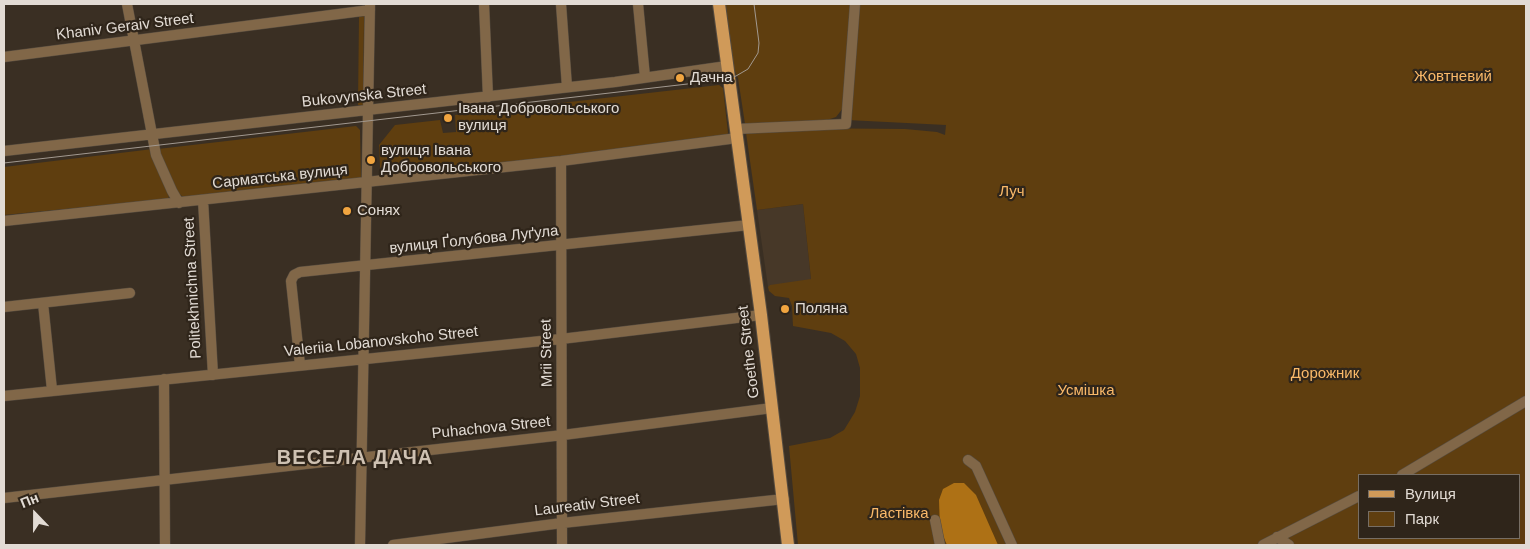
<!DOCTYPE html>
<meta charset="utf-8">
<style>
body{margin:0}
#map{position:relative;width:1530px;height:549px;overflow:hidden;background:#3a2f23;font-family:Arial,sans-serif}
canvas{display:block}
.frame{position:absolute;inset:0;border:5px solid #e2dbd4;pointer-events:none}
.legend{position:absolute;left:1358px;top:474px;width:162px;height:65px;box-sizing:border-box;background:#2f251a;border:1px solid #776e64;margin:0;padding:6px 9px;list-style:none;font-size:15px;color:#e2dbd4}
.legend li{display:flex;align-items:center;gap:10px;height:25px}
.legend b{width:25px;border:1px solid #776e64}
.north{position:absolute;left:10px;top:489px;width:50px;height:50px;-webkit-text-stroke:4px #2f251a;paint-order:stroke;rotate:338deg;font-size:14px;font-weight:700;line-height:20px;text-align:center;color:#e2dbd4}
.north::after{content:'';display:block;margin:auto;width:18px;height:22px;background:#e2dbd4;clip-path:polygon(50% 0,100% 100%,50% 72%,0 100%)}
</style>
<div id="map">
<canvas width="1530" height="549"></canvas>
<div class="frame"></div>
<ul class="legend">
<li><b style="height:6px;background:#d09a59"></b>Вулиця</li>
<li><b style="height:14px;background:#5f3e0f"></b>Парк</li>
</ul>
<div class="north">Пн</div>
</div>
<script>
const ctx = document.querySelector('canvas').getContext('2d');
ctx.lineJoin = 'round';
function fill(path, color) {
  ctx.fillStyle = color;
  ctx.fill(path, 'evenodd');
}
function poly(rows) {
  const path = new Path2D();
  for (const r of rows) {
    path.moveTo(r[0], r[1]);
    for (let i = 2; i < r.length; i += 2) path.lineTo(r[i], r[i + 1]);
  }
  return path;
}
function stroke(path, color, width, dash) {
  ctx.strokeStyle = color;
  ctx.lineWidth = width;
  ctx.lineCap = dash ? 'butt' : 'round';
  ctx.setLineDash(dash || []);
  ctx.stroke(path);
}
function write(font, color, halo, rows, align = 'center') {
  ctx.font = font + ' Arial,sans-serif';
  ctx.lineWidth = 4.5;
  ctx.setLineDash([]);
  ctx.textBaseline = 'middle';
  ctx.strokeStyle = halo;
  ctx.fillStyle = color;
  for (const [text, x, y, turn = 0] of rows) {
    ctx.save();
    ctx.translate(x, y);
    ctx.rotate((+turn || 0) * Math.PI / 180);
    ctx.textAlign = isNaN(turn) ? turn : align;
    if (halo) ctx.strokeText(text, 0, 0);
    ctx.fillText(text, 0, 0);
    ctx.restore();
  }
}
const built = poly([
 [803,204,811,280,768,287,757,210]
]);
const green = poly([
 [724,4,1526,4,1526,545,798,545,789,446,830,438,844,430,855,412,860,396,860,368,856,354,845,341,831,333,793,326,792,306,789,298,775,296,769,291,768,287,770,285,811,279,803,204,757,210,746,133,786,128,905,129,937,132,945,135,946,125,847,120,843,108,836,117,827,120,745,124,738,78,732,65],
 [1359,475,1519,475,1519,538,1359,538],
 [359,16,364,16,363,105,358,105],
 [719,85,723,88,728,133,725,139,387,175,380,167,379,145,395,125,440,120,443,133,456,132,455,115],
 [356,126,360,130,361,179,189,197,182,196,175,191,158,149],
 [153,149,169,196,168,199,4,215,4,167]
]);
const water = poly([
 [954,483,964,483,976,495,998,545,947,545,940,529,939,500,943,489]
]);
const minor = poly([
 [127,4,156,155,172,191,179,203],
 [484,4,488,97],
 [561,4,567,87],
 [638,4,645,77],
 [4,57,370,10],
 [736,129,846,124,855,4],
 [4,151,615,82,727,66],
 [561,161,562,545],
 [203,200,213,375],
 [4,221,561,161,737,138],
 [43,303,52,390],
 [4,307,130,293],
 [300,365,291,281,294,275,300,272,749,225],
 [164,379,165,545],
 [4,396,561,339,761,315],
 [968,460,976,466,1012,545],
 [1402,475,1526,401],
 [4,498,563,435,772,408],
 [935,520,940,545],
 [1277,537,1289,545],
 [360,545,370,4],
 [393,545,562,523,784,499],
 [1263,545,1359,496]
]);
const major = poly([
 [719,4,761,315,788,545]
]);
const tram = poly([
 [4,163,722,80,736,76,748,69,758,53,759,43,754,4]
]);
const markers = [
 [680,78,5,"#f1a540"],
 [448,118,5,"#f1a540"],
 [371,160,5,"#f1a540"],
 [347,211,5,"#f1a540"],
 [785,309,5,"#f1a540"]
];
const streetNames = [
 ["Khaniv Geraiv Street",125,27,-7],
 ["Bukovynska Street",364,96,-6],
 ["Сарматська вулиця",280,177,-6],
 ["вулиця Ґолубова Луґула",474,240,-6],
 ["Politekhnichna Street",193,288,-93],
 ["Valeriia Lobanovskoho Street",381,342,-6],
 ["Goethe Street",749,352,-97],
 ["Mrii Street",547,353,-91],
 ["Puhachova Street",491,428,-6],
 ["Laureativ Street",587,505,-7]
];
const parkNames = [
 ["Жовтневий",1453,77],
 ["Луч",1012,192],
 ["Дорожник",1325,374],
 ["Усмішка",1086,391],
 ["Ластівка",899,514]
];
const poiNames = [
 ["Дачна",690,78],
 ["Івана Добровольського",458,109],
 ["вулиця",458,126],
 ["вулиця Івана",381,151],
 ["Добровольського",381,168],
 ["Сонях",357,211],
 ["Поляна",795,309]
];
const districtNames = [
 ["ВЕСЕЛА ДАЧА",355,458]
];
fill(built, '#473828');
fill(green, '#5f3e0f');
fill(water, '#ae7115');
stroke(minor, '#554b3f', 11);
stroke(major, '#554b3f', 14);
stroke(minor, '#816748', 10);
stroke(major, '#d09a59', 12);
stroke(tram, '#a29990', 1);
for (const [x, y, r, color] of markers) {
  const dot = new Path2D();
  dot.arc(x, y, r, 0, 2 * Math.PI);
  ctx.fillStyle = color;
  ctx.fill(dot);
  stroke(dot, '#2f251a', 2);
}
write('15px', '#e2dbd4', '#2f251a', streetNames);
write('15px', '#fab969', '#2f251a', parkNames);
write('15px', '#e2dbd4', '#2f251a', poiNames, 'left');
ctx.letterSpacing = '1px';
write('bold 20px', '#cec1b2', '#2f251a', districtNames);
ctx.letterSpacing = '0px';
</script>
